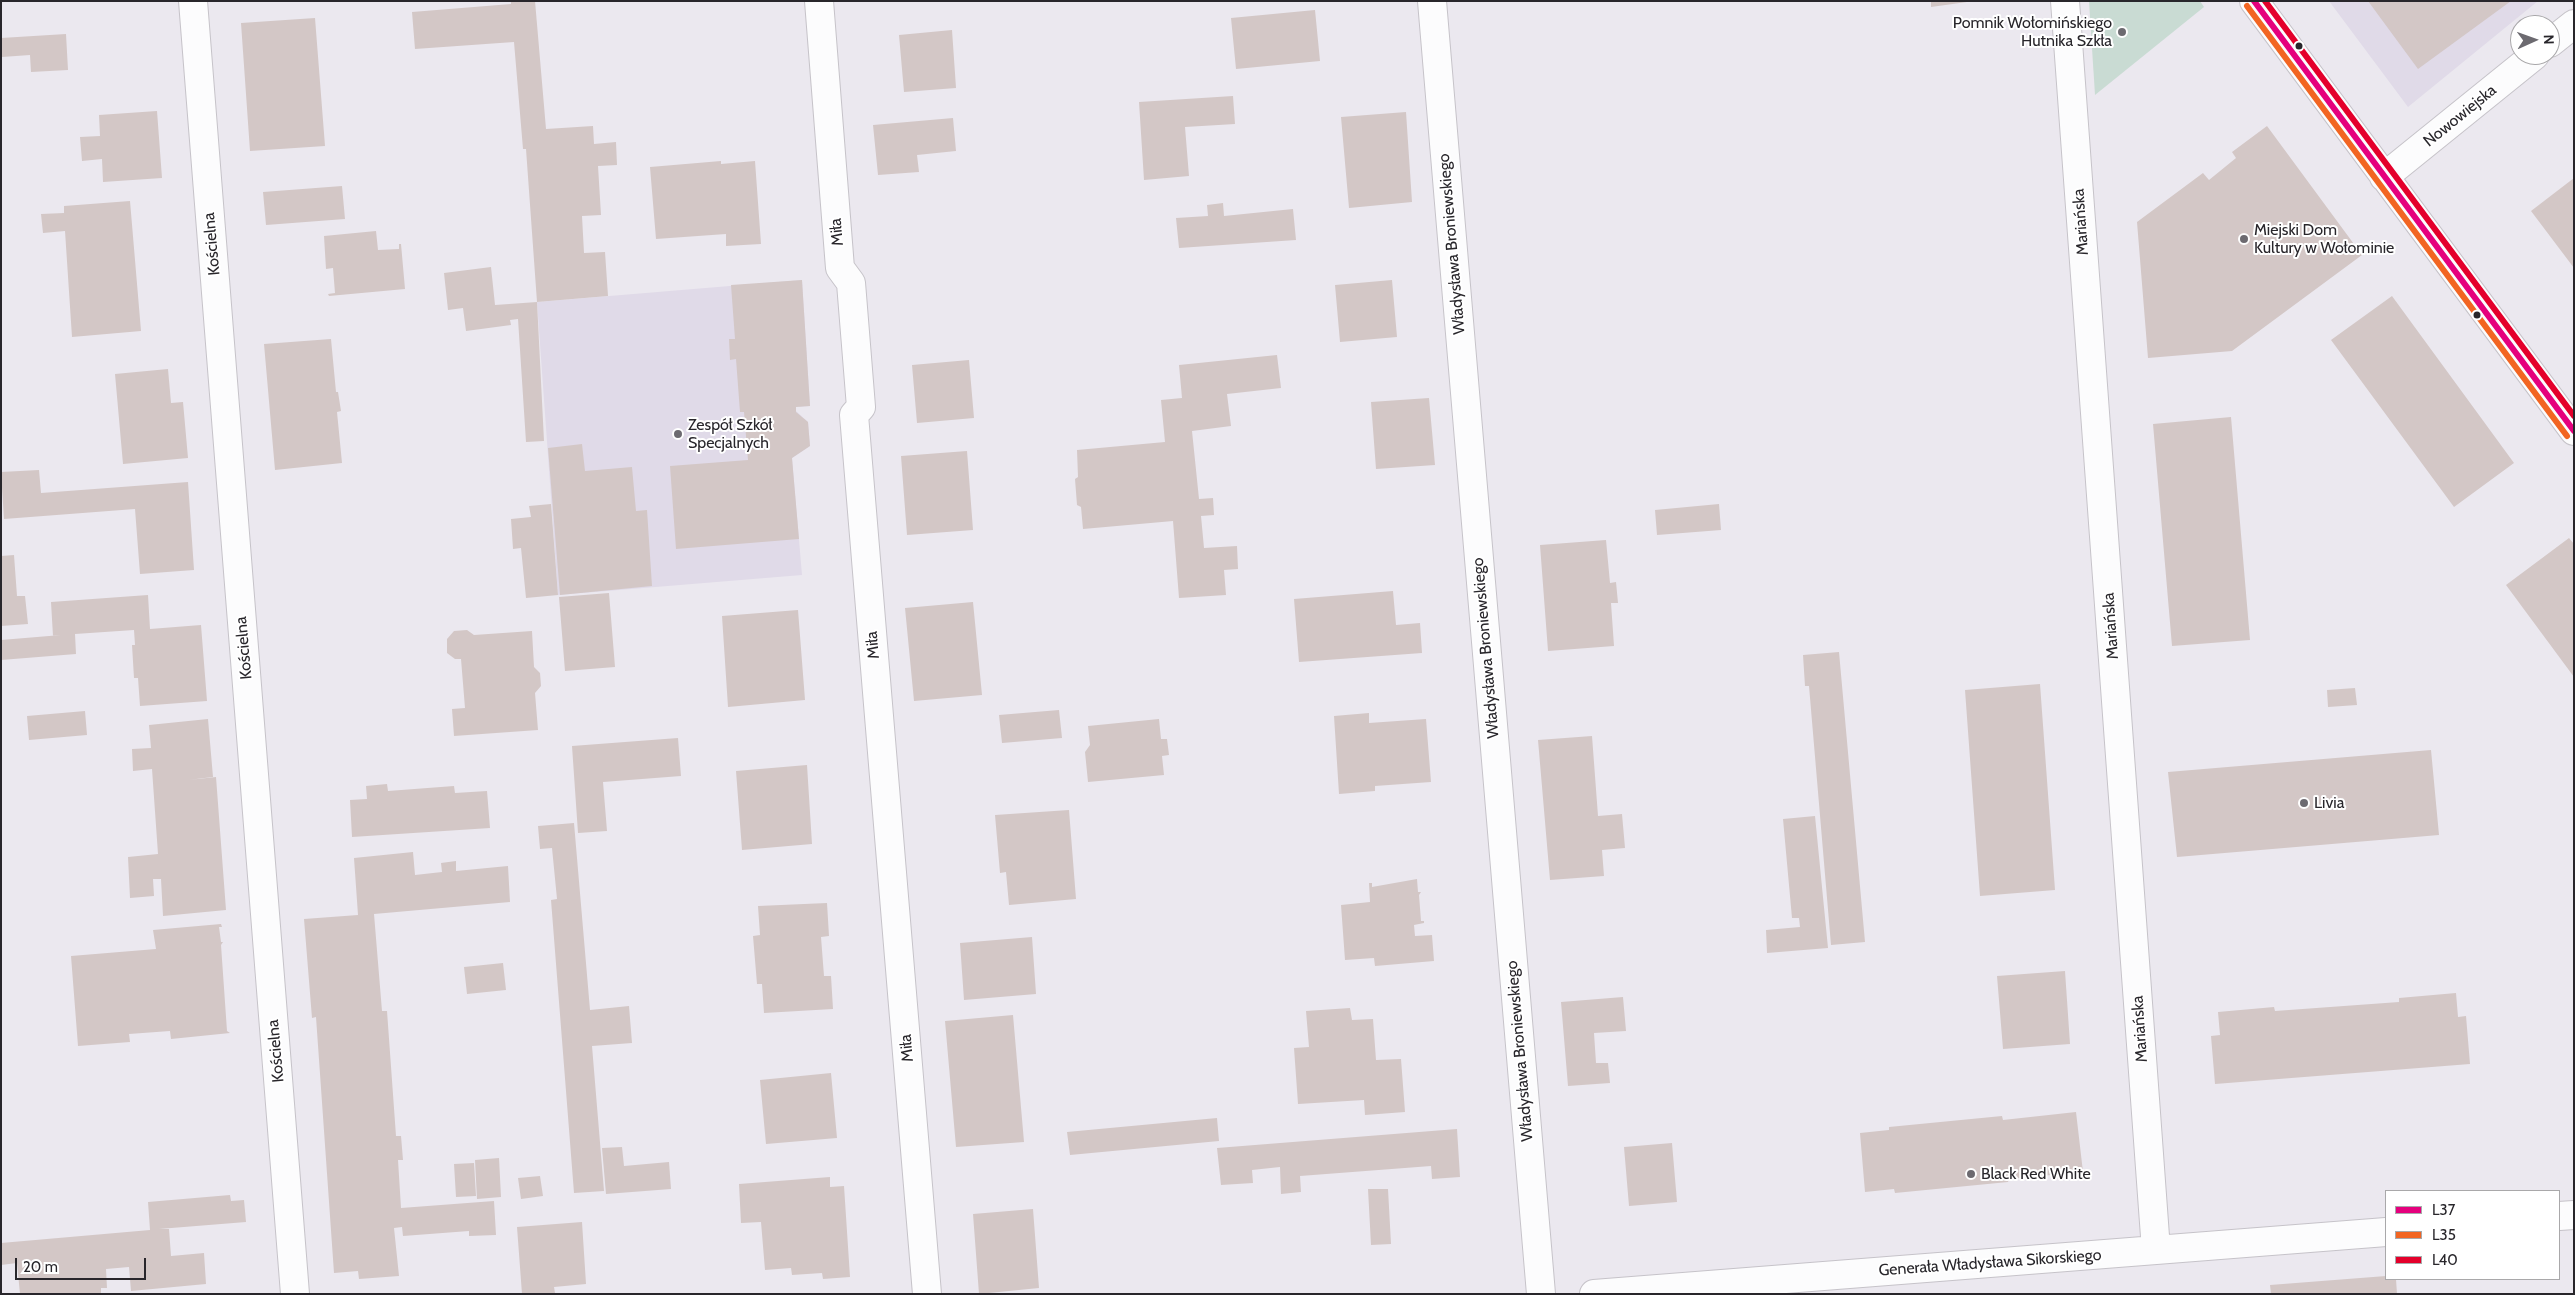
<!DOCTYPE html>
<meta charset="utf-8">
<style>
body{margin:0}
#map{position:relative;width:2575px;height:1295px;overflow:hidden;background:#ebe8ef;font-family:Cabin,sans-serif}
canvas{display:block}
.frame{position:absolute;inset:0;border:2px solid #28262b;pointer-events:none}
.legend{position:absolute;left:2385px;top:1190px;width:175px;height:90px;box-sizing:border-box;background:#fff;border:1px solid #a9a8aa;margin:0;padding:6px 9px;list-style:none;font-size:15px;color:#28262b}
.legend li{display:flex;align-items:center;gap:10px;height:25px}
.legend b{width:25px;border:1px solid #a9a8aa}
.north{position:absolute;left:2510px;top:15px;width:50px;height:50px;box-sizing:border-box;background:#fff;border:1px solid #a9a8aa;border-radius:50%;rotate:88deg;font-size:14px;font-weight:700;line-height:20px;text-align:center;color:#28262b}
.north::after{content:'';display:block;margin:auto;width:18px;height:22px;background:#6c6a70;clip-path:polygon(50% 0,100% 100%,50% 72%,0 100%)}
.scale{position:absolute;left:15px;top:1258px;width:131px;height:22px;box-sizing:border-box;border:2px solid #28262b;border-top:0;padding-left:6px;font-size:15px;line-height:18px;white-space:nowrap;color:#28262b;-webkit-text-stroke:4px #fff;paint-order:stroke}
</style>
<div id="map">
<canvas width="2575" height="1295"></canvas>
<div class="frame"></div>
<ul class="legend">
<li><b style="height:6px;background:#e5007d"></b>L37</li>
<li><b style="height:6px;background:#f26522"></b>L35</li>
<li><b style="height:6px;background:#e4002b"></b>L40</li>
</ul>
<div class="north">N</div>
<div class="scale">20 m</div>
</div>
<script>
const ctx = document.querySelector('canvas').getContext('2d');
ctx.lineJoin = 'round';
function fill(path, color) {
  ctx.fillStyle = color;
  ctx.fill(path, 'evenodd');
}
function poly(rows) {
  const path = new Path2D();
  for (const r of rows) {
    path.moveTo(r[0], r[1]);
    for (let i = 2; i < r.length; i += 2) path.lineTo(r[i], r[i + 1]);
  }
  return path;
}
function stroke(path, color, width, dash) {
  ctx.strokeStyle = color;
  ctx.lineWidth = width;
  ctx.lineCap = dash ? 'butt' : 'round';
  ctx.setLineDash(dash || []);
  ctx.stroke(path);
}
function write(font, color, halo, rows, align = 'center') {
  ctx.font = font + ' Cabin,sans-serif';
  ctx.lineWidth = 4;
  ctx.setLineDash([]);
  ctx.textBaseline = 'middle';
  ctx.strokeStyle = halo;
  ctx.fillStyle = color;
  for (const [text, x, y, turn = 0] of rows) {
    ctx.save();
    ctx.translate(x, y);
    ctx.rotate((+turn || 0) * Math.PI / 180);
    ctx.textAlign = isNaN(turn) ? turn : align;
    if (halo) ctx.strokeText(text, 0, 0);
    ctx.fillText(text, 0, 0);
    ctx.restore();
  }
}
const built = poly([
 [2329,1,2538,1,2408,107],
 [802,280,810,406,796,407,796,411,808,422,810,446,792,458,802,575,558,595,537,302]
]);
const green = poly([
 [2089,1,2200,1,2204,7,2095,95]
]);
const building = poly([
 [511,1,535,1,546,129,593,126,594,144,616,142,617,165,598,166,601,215,582,216,584,253,605,252,608,296,537,302,526,149,523,149,514,42,415,49,412,12,511,4],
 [1931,1,1967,1,1967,2,1931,7],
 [2368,1,2511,1,2418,69],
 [1315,10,1320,61,1236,69,1231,18],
 [315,18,325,146,250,151,241,23],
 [952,30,956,88,904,92,899,35],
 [66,34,68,70,31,72,30,55,2,57,1,38],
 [1233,96,1235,124,1185,127,1189,176,1144,180,1139,102],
 [157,111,162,178,103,182,102,159,82,161,80,137,100,136,99,115],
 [1406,112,1412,202,1349,208,1341,117],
 [953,118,956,151,917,155,919,172,878,175,873,125],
 [2267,126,2362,255,2232,351,2148,358,2137,222,2203,173,2209,180,2236,158,2232,152],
 [721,161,721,164,755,161,761,244,726,246,726,234,656,239,650,167],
 [2574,178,2574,268,2531,211],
 [342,186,345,219,266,225,263,192],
 [130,201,141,331,72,337,65,231,43,233,41,214,64,213,64,206],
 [1223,203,1224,216,1293,209,1296,240,1179,248,1176,218,1208,216,1207,205],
 [376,231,378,250,399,249,399,244,401,244,405,289,329,296,328,294,335,293,333,268,326,269,324,236],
 [491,267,495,305,537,302,544,441,526,442,518,319,510,320,511,325,466,331,463,308,448,310,444,273],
 [802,280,810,406,796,407,796,412,808,422,810,446,792,458,799,539,676,549,670,466,748,460,744,412,740,412,736,359,730,360,729,339,735,339,731,285],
 [1392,280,1397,337,1340,342,1335,285],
 [2392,296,2514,463,2454,507,2331,340],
 [331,339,336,392,338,392,341,411,337,412,342,463,275,470,264,344],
 [1277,355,1281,388,1227,394,1231,426,1192,431,1199,499,1213,498,1214,515,1201,516,1204,548,1237,546,1238,569,1224,570,1226,595,1179,598,1173,521,1083,529,1081,507,1077,505,1075,479,1078,477,1077,450,1165,442,1161,400,1182,398,1179,365],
 [969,360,974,418,917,423,912,365],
 [168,369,171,403,183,402,188,458,123,464,115,374],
 [1429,398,1435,465,1376,469,1371,402],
 [2231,417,2250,640,2172,646,2153,424],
 [582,444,585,471,632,467,636,511,647,510,652,586,560,595,548,448],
 [967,451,973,530,907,535,901,456],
 [39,470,41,493,188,482,194,570,140,574,135,509,4,519,1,472],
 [551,504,558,595,526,598,521,548,513,549,511,519,531,517,529,506],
 [1719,504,1721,530,1657,535,1655,510],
 [2569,538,2574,544,2574,677,2506,585],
 [1606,540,1610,583,1616,582,1618,603,1611,603,1614,646,1548,651,1540,545],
 [14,555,17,596,25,596,28,624,1,626,1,556],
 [1393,591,1396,625,1420,623,1422,653,1299,662,1294,599],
 [609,593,615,667,565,671,559,597],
 [148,595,150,629,201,625,207,701,140,706,138,678,134,678,132,645,135,645,134,630,75,634,76,654,1,660,1,640,61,635,53,636,51,602],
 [973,602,982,695,914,701,905,608],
 [798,610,805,700,728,707,722,616],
 [467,630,474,635,532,631,534,667,540,673,541,686,535,693,538,730,454,736,452,709,465,708,461,659,455,659,447,653,447,639,454,631],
 [1839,652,1865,942,1831,945,1809,686,1805,686,1803,655],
 [2040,684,2055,890,1980,896,1965,690],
 [2355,688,2357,705,2328,707,2327,690],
 [1059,710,1062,738,1002,743,999,715],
 [85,711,87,735,29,740,27,716],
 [1369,713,1369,723,1426,719,1431,782,1375,786,1375,791,1339,794,1334,716],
 [208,719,213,777,188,780,216,777,226,910,163,916,161,879,153,879,154,896,130,898,128,857,158,854,152,769,133,771,132,749,151,748,149,725],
 [1159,719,1161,739,1167,739,1169,755,1162,756,1164,775,1088,782,1085,752,1090,745,1088,726],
 [1592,736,1598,816,1622,814,1625,848,1602,850,1604,876,1550,880,1538,740],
 [678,738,681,776,603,782,607,831,578,833,572,746],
 [2431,750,2439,835,2177,857,2168,772],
 [807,765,812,844,742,850,736,771],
 [387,784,388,791,454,786,455,793,487,791,490,828,352,837,350,800,367,799,366,786],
 [1069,810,1076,899,1009,905,1006,872,1000,873,995,815],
 [1815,816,1828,948,1767,953,1766,930,1800,927,1799,918,1792,918,1783,819],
 [574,823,590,1010,629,1006,632,1043,592,1046,604,1191,574,1193,551,900,557,899,552,848,540,849,538,826],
 [413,852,415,875,442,872,441,863,456,861,456,871,508,866,510,902,374,914,382,1011,387,1011,396,1136,401,1136,403,1160,398,1160,401,1208,494,1201,496,1235,469,1236,469,1231,403,1236,402,1227,394,1228,399,1276,359,1279,358,1271,334,1273,316,1017,312,1018,304,919,358,915,354,858],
 [1417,879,1418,892,1421,892,1419,895,1421,921,1424,921,1424,923,1414,925,1415,936,1432,935,1434,961,1375,966,1374,958,1345,960,1341,905,1370,902,1369,883,1372,883,1372,887],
 [827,903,829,936,821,937,824,976,831,976,833,1009,764,1013,762,984,757,984,753,936,760,935,758,906],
 [221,924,222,927,219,927,221,942,223,942,221,945,227,1031,230,1033,171,1039,170,1031,129,1034,130,1042,78,1046,71,956,156,949,153,930],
 [1032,937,1036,994,964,1000,960,943],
 [503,963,506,990,467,994,464,967],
 [2065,971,2070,1044,2003,1049,1997,976],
 [2456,993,2458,1017,2466,1016,2470,1064,2215,1084,2211,1036,2220,1035,2218,1012,2274,1007,2275,1011,2399,1002,2399,998],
 [1623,997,1626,1031,1594,1033,1596,1063,1608,1063,1610,1083,1568,1086,1561,1002],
 [1350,1008,1352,1020,1373,1019,1376,1060,1401,1059,1405,1112,1365,1115,1364,1100,1298,1104,1294,1048,1309,1047,1306,1011],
 [1013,1015,1024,1142,956,1147,945,1021],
 [831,1073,837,1138,766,1144,760,1080],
 [2076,1112,2083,1172,2009,1179,2008,1182,1895,1193,1894,1189,1865,1192,1860,1133,1889,1130,1889,1127,2002,1116,2003,1120],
 [1217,1118,1219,1141,1070,1155,1067,1132],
 [1457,1129,1460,1177,1432,1179,1431,1166,1300,1176,1301,1192,1281,1194,1280,1167,1252,1170,1253,1183,1221,1185,1217,1148],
 [1672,1143,1677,1202,1629,1206,1624,1147],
 [622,1147,624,1166,669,1162,671,1189,606,1194,602,1148],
 [499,1158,501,1197,477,1199,475,1160],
 [474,1163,476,1196,456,1197,454,1164],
 [540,1176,543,1196,521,1199,518,1178],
 [830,1177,830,1187,844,1186,850,1277,823,1279,822,1273,792,1275,791,1268,765,1270,761,1222,741,1223,739,1184],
 [1368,1189,1388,1189,1391,1244,1371,1245],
 [230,1195,231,1201,244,1200,246,1222,159,1229,169,1229,171,1256,204,1253,206,1284,131,1291,129,1267,106,1269,107,1288,101,1288,101,1294,20,1294,17,1263,1,1265,1,1243,150,1230,148,1202],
 [1033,1209,1039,1288,979,1294,973,1214],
 [582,1222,586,1284,554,1287,555,1293,522,1294,517,1227],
 [2386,1276,2386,1279,2396,1279,2397,1294,2271,1294,2270,1285]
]);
const minor = poly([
 [193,1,295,1294],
 [819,1,840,268,851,283,861,407,854,415,927,1294],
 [1432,1,1541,1294],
 [2065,1,2156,1250],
 [2254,1,2574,431],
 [2550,43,2574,24],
 [2384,177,2535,55],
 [2559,1216,2574,1215],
 [1594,1294,2386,1232]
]);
const bus1 = poly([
 [2254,1,2574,431]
]);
const bus2 = poly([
 [2247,6,2567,436]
]);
const bus3 = poly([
 [2265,1,2574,416]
]);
const markers = [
 [2122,32,5,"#6c6a70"],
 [2299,46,4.5,"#28262b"],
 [2244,239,5,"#6c6a70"],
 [2477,315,4.5,"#28262b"],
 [678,434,5,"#6c6a70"],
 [2304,803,5,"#6c6a70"],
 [1971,1174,5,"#6c6a70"]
];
const poiNames = [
 ["Pomnik Wołomińskiego",2112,23,"right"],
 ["Hutnika Szkła",2112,41,"right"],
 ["Miejski Dom",2254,230],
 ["Kultury w Wołominie",2254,248],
 ["Zespół Szkół",688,425],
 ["Specjalnych",688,443],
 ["Livia",2314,803],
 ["Black Red White",1981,1174]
];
const streetNames = [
 ["Nowowiejska",2460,116,-39],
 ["Mariańska",2081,222,-94],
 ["Miła",837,232,-95],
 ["Kościelna",212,244,-95],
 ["Władysława Broniewskiego",1452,244,-95],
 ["Mariańska",2111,626,-94],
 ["Miła",873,645,-95],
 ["Kościelna",244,648,-95],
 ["Władysława Broniewskiego",1486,648,-95],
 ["Mariańska",2140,1029,-94],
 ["Miła",907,1048,-95],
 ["Kościelna",276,1051,-95],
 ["Władysława Broniewskiego",1520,1051,-95],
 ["Generała Władysława Sikorskiego",1990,1263,-4]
];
fill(built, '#e0dae8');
fill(green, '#c9dbd3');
fill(building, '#d3c7c6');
stroke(minor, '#c6c3c9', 30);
stroke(minor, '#fcfcfd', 28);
stroke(bus1, '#e5007d', 6);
stroke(bus2, '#f26522', 6);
stroke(bus3, '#e4002b', 6);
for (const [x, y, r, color] of markers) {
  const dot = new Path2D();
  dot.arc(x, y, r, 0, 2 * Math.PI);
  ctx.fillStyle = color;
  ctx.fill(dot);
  stroke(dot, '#fff', 2);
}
write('16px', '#28262b', '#fff', poiNames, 'left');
write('16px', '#28262b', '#fff', streetNames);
</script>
